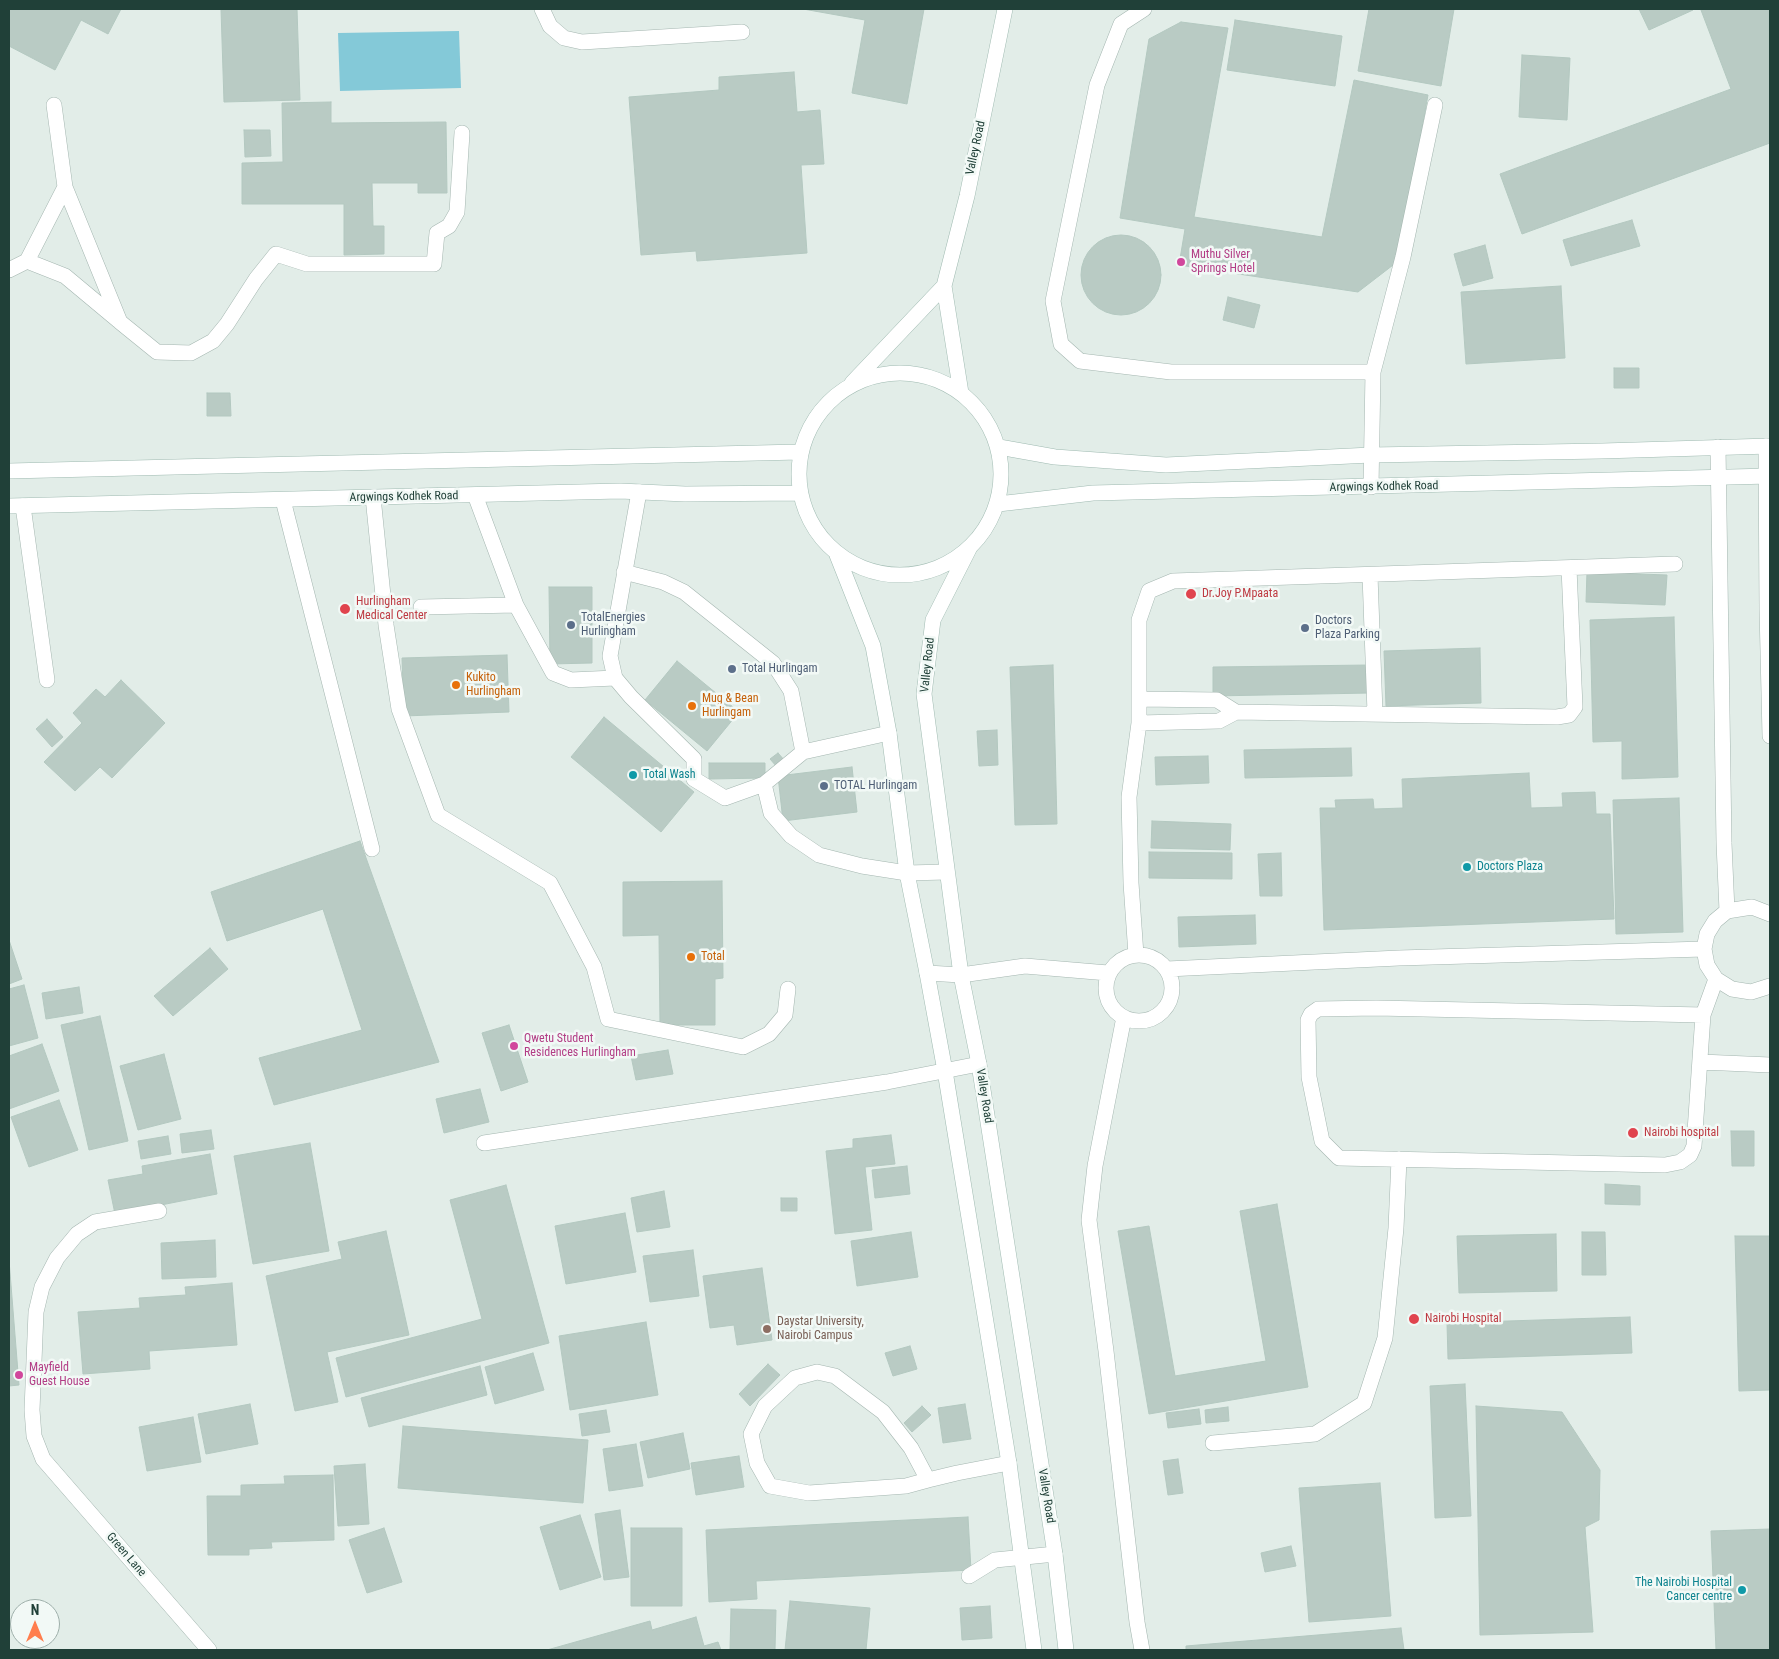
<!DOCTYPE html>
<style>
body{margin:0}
#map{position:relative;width:1779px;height:1659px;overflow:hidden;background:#e2ede8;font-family:"Roboto Condensed",sans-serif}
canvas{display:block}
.frame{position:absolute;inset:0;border:10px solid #204038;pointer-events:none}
.north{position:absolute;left:10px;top:1599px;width:50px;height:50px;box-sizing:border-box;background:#f2f9f6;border:1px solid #9eafaa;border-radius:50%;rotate:0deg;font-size:14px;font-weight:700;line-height:20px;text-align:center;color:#204038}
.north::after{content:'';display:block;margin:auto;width:18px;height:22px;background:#ff7e4e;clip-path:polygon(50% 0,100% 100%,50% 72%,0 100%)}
</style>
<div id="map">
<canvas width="1779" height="1659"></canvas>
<div class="frame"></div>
<div class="north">N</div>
</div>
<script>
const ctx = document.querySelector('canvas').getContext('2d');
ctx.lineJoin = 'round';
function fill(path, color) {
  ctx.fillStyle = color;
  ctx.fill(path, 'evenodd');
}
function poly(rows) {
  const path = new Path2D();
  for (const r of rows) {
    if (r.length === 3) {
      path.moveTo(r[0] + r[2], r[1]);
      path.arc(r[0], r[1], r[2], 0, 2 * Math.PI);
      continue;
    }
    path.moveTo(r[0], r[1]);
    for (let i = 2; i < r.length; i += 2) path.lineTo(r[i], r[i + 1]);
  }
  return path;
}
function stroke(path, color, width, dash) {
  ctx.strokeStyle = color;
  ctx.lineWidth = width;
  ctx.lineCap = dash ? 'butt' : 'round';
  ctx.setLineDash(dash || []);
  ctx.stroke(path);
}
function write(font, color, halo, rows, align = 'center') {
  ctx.font = font + ' "Roboto Condensed",sans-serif';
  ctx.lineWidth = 5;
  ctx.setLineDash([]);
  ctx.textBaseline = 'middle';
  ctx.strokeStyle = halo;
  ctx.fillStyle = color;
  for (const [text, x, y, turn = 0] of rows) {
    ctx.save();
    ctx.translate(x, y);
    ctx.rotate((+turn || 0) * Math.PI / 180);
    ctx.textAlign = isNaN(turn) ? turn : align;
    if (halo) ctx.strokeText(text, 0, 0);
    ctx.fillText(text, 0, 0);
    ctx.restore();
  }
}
const water = poly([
 [459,31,461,88,340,91,338,33]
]);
const building = poly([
 [9,9,121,9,108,34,81,20,55,70,9,46,9,9],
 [221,9,297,9,300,100,224,102,221,9],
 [803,9,924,9,907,104,852,93,865,20,803,9],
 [1369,9,1454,9,1441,86,1358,71,1369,9],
 [1639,9,1692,9,1693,10,1649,30,1639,9],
 [1706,9,1769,9,1770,143,1522,234,1500,174,1731,89,1701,10,1706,9],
 [1235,20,1342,36,1335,86,1227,70,1235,20],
 [1181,22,1228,28,1194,217,1322,237,1354,80,1428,95,1397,262,1358,292,1179,265,1185,229,1120,218,1149,39,1181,22],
 [1522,55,1570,58,1567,120,1519,117,1522,55],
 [794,72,797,112,820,110,824,164,801,165,807,253,697,261,696,251,641,255,629,97,719,90,719,77,794,72],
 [331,102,331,123,446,122,447,193,418,193,418,183,372,183,373,226,384,226,384,254,344,255,344,204,242,204,242,163,283,162,282,103,331,102],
 [244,130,270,130,271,156,245,157,244,130],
 [1632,220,1640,246,1571,266,1563,240,1632,220],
 [1121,275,40],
 [1485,245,1493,278,1463,286,1454,254,1485,245],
 [1561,286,1565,358,1466,364,1461,292,1561,286],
 [1228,297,1260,305,1254,328,1223,320,1228,297],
 [1614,368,1639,368,1639,388,1614,388,1614,368],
 [207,393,230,393,231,416,207,416,207,393],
 [1587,572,1667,575,1665,605,1586,602,1587,572],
 [549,587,592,587,592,663,550,664,549,587],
 [1674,617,1678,777,1622,779,1622,741,1593,742,1590,620,1674,617],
 [1480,648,1481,703,1386,706,1384,651,1480,648],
 [507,655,509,712,404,716,402,658,507,655],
 [677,661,739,712,707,751,645,700,677,661],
 [1053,665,1057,824,1015,825,1010,667,1053,665],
 [1370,665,1370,693,1213,696,1213,667,1370,665],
 [121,680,165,723,112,778,100,767,75,791,44,762,82,723,73,713,96,689,105,697,121,680],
 [604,717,694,792,661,832,571,757,604,717],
 [47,719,63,737,52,747,36,729,47,719],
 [997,730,998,765,979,766,977,731,997,730],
 [1351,748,1352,776,1245,778,1244,750,1351,748],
 [778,753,785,761,777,767,770,759,778,753],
 [1208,756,1209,783,1156,785,1155,757,1208,756],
 [709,763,765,763,765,778,709,779,709,763],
 [852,767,857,812,783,821,778,776,852,767],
 [1529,773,1531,808,1563,807,1562,793,1595,792,1596,814,1610,814,1614,919,1324,930,1320,808,1336,808,1335,800,1373,799,1374,809,1403,808,1402,779,1529,773],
 [1679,798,1683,932,1616,934,1613,800,1679,798],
 [1152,821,1231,824,1230,850,1151,848,1152,821],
 [360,841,439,1062,274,1105,259,1058,362,1030,323,909,227,941,211,892,360,841],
 [1149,852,1232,853,1232,879,1149,878,1149,852],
 [1281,853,1282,896,1260,896,1258,854,1281,853],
 [722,881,723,978,715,979,715,1025,660,1025,659,935,623,936,623,882,722,881],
 [1255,915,1256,944,1179,947,1178,917,1255,915],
 [9,940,22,979,9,984,9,940],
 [210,948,228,969,173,1016,154,996,210,948],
 [24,985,38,1038,9,1046,9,989,24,985],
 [79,987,83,1013,46,1019,42,993,79,987],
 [100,1016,128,1141,89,1150,61,1025,100,1016],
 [509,1025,528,1082,501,1091,482,1033,509,1025],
 [42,1044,59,1091,9,1109,9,1056,42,1044],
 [668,1050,673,1074,636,1080,631,1056,668,1050],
 [164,1054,181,1119,138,1130,120,1066,164,1054],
 [480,1089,489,1122,444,1133,436,1099,480,1089],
 [59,1100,78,1150,29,1167,11,1117,59,1100],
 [211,1130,214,1149,182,1153,180,1134,211,1130],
 [1731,1131,1754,1131,1754,1166,1732,1166,1731,1131],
 [891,1135,895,1164,865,1167,872,1230,835,1234,826,1151,853,1148,853,1139,891,1135],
 [168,1136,171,1154,141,1159,138,1141,168,1136],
 [310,1143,329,1251,253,1264,234,1156,310,1143],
 [210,1154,217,1194,115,1214,108,1180,143,1174,142,1166,210,1154],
 [907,1166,910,1194,875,1198,872,1170,907,1166],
 [1605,1184,1640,1186,1640,1205,1605,1204,1605,1184],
 [506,1185,549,1343,346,1397,336,1358,482,1319,450,1200,506,1185],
 [664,1191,670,1227,637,1232,631,1198,664,1191],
 [781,1198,797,1198,797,1211,781,1211,781,1198],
 [1277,1204,1308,1387,1149,1414,1118,1231,1149,1226,1175,1376,1266,1361,1240,1211,1277,1204],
 [625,1213,636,1272,566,1284,555,1226,625,1213],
 [386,1231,409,1335,327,1352,338,1402,295,1411,266,1276,342,1259,338,1242,386,1231],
 [911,1232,918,1277,857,1286,851,1241,911,1232],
 [1582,1232,1605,1232,1606,1275,1582,1275,1582,1232],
 [1556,1234,1557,1291,1459,1293,1457,1236,1556,1234],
 [1735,1236,1770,1236,1770,1390,1739,1391,1735,1236],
 [215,1240,216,1277,162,1279,161,1243,215,1240],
 [693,1250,699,1296,650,1302,643,1256,693,1250],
 [9,1260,19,1385,9,1386,9,1260],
 [762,1268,772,1340,737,1345,734,1325,710,1328,703,1276,762,1268],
 [232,1283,237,1345,149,1351,150,1369,83,1374,78,1312,140,1308,139,1298,186,1295,185,1287,232,1283],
 [1630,1317,1632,1353,1448,1359,1447,1323,1630,1317],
 [646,1322,658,1395,570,1410,559,1336,646,1322],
 [910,1346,917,1369,893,1376,885,1353,910,1346],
 [533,1353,544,1390,495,1404,485,1367,533,1353],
 [768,1364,780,1375,750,1406,739,1394,768,1364],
 [480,1366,487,1395,369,1427,361,1398,480,1366],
 [1465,1384,1471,1516,1435,1518,1430,1386,1465,1384],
 [250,1404,258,1444,206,1454,198,1414,250,1404],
 [965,1404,971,1439,943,1443,938,1408,965,1404],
 [922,1406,931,1415,912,1432,904,1423,922,1406],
 [1476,1406,1562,1412,1600,1470,1599,1520,1585,1527,1593,1632,1480,1635,1476,1406],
 [1228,1407,1229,1421,1206,1423,1205,1410,1228,1407],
 [1199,1409,1201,1424,1168,1428,1166,1413,1199,1409],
 [606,1410,610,1432,582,1436,579,1414,606,1410],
 [193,1417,201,1462,147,1471,139,1427,193,1417],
 [403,1426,588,1440,583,1503,398,1488,403,1426],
 [683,1433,690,1469,648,1478,640,1442,683,1433],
 [636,1444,643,1486,609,1491,603,1449,636,1444],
 [739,1456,744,1487,696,1495,691,1463,739,1456],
 [1178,1459,1183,1493,1168,1495,1163,1461,1178,1459],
 [365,1464,369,1524,338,1526,334,1466,365,1464],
 [333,1475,334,1540,271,1542,272,1548,249,1549,249,1555,208,1555,207,1496,241,1496,241,1485,285,1484,284,1476,333,1475],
 [1380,1483,1391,1616,1309,1622,1299,1488,1380,1483],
 [620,1510,629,1577,604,1580,595,1514,620,1510],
 [580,1515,601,1577,560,1590,540,1527,580,1515],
 [968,1517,971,1570,756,1581,757,1599,709,1602,706,1530,968,1517],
 [384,1528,402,1582,367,1593,349,1540,384,1528],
 [631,1528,682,1528,682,1606,631,1606,631,1528],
 [1770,1529,1770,1650,1716,1650,1711,1531,1770,1529],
 [1291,1546,1296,1566,1265,1572,1261,1553,1291,1546],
 [790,1601,870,1608,866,1650,785,1650,790,1601],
 [990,1606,992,1638,962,1640,960,1608,990,1606],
 [731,1609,776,1610,775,1650,730,1650,731,1609],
 [696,1617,704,1646,718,1642,721,1650,547,1650,650,1621,652,1630,696,1617],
 [1401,1628,1404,1650,1186,1650,1186,1646,1401,1628]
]);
const service = poly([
 [542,9,550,26,564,38,582,42,742,32],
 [1144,9,1121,24,1097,85,1053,301,1061,344,1080,361,1171,372,1373,372],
 [65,187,120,322,157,352,191,353,213,341,227,324,256,279,276,254,307,264,434,264,437,233,449,226,457,212,462,133],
 [27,261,65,276,119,321],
 [9,270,27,261,65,187,54,105],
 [1766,446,1767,609,1770,736],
 [1718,447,1724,843,1727,911],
 [1371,487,1373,372,1403,257,1435,105],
 [639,492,610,656,615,678,631,697,694,759,694,779,725,798,764,784,803,752,889,733],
 [475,495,516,605,553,673,571,680,615,678],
 [373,497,386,625,399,709,438,815,550,883,594,967,608,1019,743,1047,769,1034,785,1015,788,989],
 [283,500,372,849],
 [23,506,47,680],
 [624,572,663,582,684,592,773,663,791,691,803,752],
 [1370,575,1375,713],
 [421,607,516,605],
 [1140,699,1217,700,1236,712],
 [1139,723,1219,721,1236,712,1557,717,1569,715,1575,707,1569,568],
 [764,784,771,813,791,836,819,855,862,866,907,873,946,872],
 [1770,914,1752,907,1727,911,1715,921,1707,934,1704,949,1707,965,1716,979,1732,989,1751,992,1770,986],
 [1136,955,1131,883,1129,797,1139,723,1139,620,1149,591,1173,581,1675,564],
 [1139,988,33],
 [1167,969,1399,958,1704,949],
 [927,973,961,975,1025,966,1108,973],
 [1703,1015,1376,1008,1318,1009,1311,1014,1308,1020,1309,1077,1322,1141,1339,1158,1665,1165,1680,1162,1690,1155,1694,1146,1703,1015,1716,979],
 [1124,1017,1095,1166,1089,1220,1106,1351,1137,1622,1142,1650],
 [1701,1062,1770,1065],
 [484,1143,887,1082,979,1064],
 [1213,1443,1315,1434,1364,1403,1385,1338,1396,1228,1399,1159],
 [928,1480,911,1448,883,1412,835,1376,817,1372,795,1378,765,1406,751,1434,757,1463,770,1486,809,1493,906,1486,928,1480,957,1473,1009,1463],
 [969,1576,995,1560,1055,1554]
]);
const minor = poly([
 [159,1211,95,1222,77,1234,57,1258,42,1287,36,1312,32,1410,34,1436,43,1459,209,1650]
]);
const secondary = poly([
 [900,474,101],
 [852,383,944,286],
 [961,393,944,286,967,196,1005,9],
 [999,447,1055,457,1166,465,1371,455,1602,451,1770,446],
 [9,471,799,452],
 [998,504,1093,493,1770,476],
 [9,506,620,491,685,494,799,493],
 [969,549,933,620,924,694,961,975,979,1064,1055,1554,1066,1650],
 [837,555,873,646,889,733,907,873,927,973,945,1071,1009,1463,1034,1650]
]);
const markers = [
 [1181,262,5,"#d1479c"],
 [1191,594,6,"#e0444e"],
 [345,609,6,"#e0444e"],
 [571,625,5,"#5c6f8a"],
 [1305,628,5,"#5c6f8a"],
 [732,669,5,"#5c6f8a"],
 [456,685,5,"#e8710a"],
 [692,706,5,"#e8710a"],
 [633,775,5,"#0f9aa8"],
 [824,786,5,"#5c6f8a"],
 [1467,867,5,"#0f9aa8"],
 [691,957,5,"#e8710a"],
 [514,1046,5,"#d1479c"],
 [1633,1133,6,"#e0444e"],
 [1414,1319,6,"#e0444e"],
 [767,1329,5,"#8d6e63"],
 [19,1375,5,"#d1479c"],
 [1742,1590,5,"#0f9aa8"]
];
const streetNames = [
 ["Valley Road",976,148,-78],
 ["Argwings Kodhek Road",1384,487,-1],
 ["Argwings Kodhek Road",404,497,-1],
 ["Valley Road",928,665,-84],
 ["Valley Road",984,1096,81],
 ["Valley Road",1046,1496,81],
 ["Green Lane",126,1555,49]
];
const hotelNames = [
 ["Muthu Silver",1191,255],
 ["Springs Hotel",1191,269],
 ["Qwetu Student",524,1039],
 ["Residences Hurlingham",524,1053],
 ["Mayfield",29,1368],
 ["Guest House",29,1382]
];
const healthNames = [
 ["Dr.Joy P.Mpaata",1202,594],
 ["Hurlingham",356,602],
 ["Medical Center",356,616],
 ["Nairobi hospital",1644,1133],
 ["Nairobi Hospital",1425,1319]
];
const serviceNames = [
 ["TotalEnergies",581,618],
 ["Hurlingham",581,632],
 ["Doctors",1315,621],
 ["Plaza Parking",1315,635],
 ["Total Hurlingam",742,669],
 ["TOTAL Hurlingam",834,786]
];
const foodNames = [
 ["Kukito",466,678],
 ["Hurlingham",466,692],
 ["Mug & Bean",702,699],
 ["Hurlingam",702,713],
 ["Total",701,957]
];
const cultureNames = [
 ["Total Wash",643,775],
 ["Doctors Plaza",1477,867],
 ["The Nairobi Hospital",1732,1583,"right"],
 ["Cancer centre",1732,1597,"right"]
];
const educationNames = [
 ["Daystar University,",777,1322],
 ["Nairobi Campus",777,1336]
];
fill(water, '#84c9d8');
fill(building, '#b9cbc4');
stroke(building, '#b3c8c0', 1);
stroke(service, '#a4b6b0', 16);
stroke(minor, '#a4b6b0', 16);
stroke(secondary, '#9fbab1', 16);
stroke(service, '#fff', 15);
stroke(minor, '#fff', 15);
stroke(secondary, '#fff', 15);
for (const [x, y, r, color] of markers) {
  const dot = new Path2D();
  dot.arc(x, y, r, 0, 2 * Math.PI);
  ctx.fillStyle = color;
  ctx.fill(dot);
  stroke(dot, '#f2f9f6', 2);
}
write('12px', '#204038', '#f2f9f6', streetNames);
write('12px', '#b23c85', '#f2f9f6', hotelNames, 'left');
write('12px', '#be3a42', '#f2f9f6', healthNames, 'left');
write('12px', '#4e5e75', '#f2f9f6', serviceNames, 'left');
write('12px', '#c56008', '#f2f9f6', foodNames, 'left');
write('12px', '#0d838f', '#f2f9f6', cultureNames, 'left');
write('12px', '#785e54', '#f2f9f6', educationNames, 'left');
</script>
